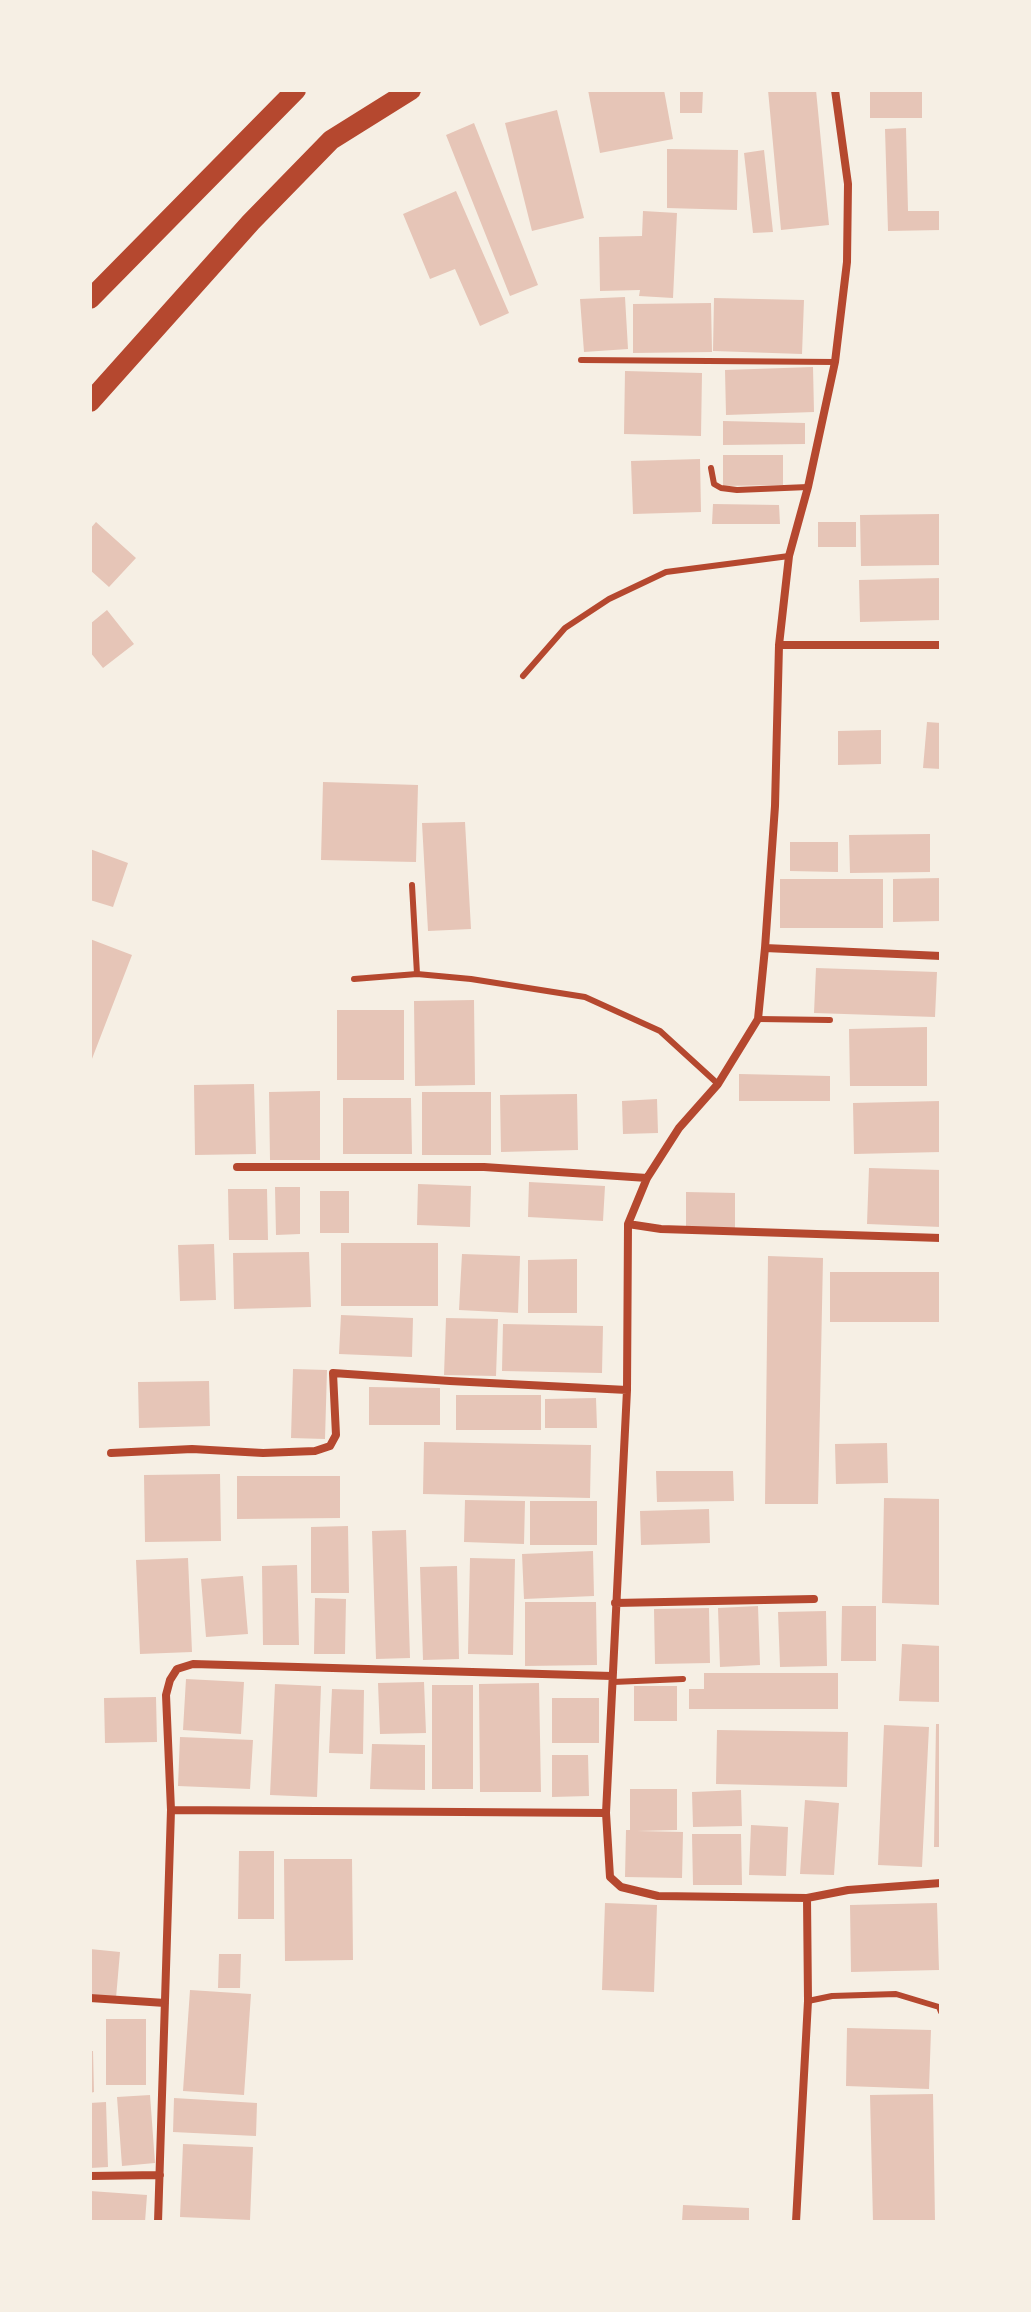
<!DOCTYPE html>
<style>
body{margin:0}
#map{position:relative;width:1031px;height:2312px;overflow:hidden;background:#f6efe4;font-family:"Times New Roman",serif}
canvas{display:block}
.frame{position:absolute;inset:0;border:92px solid #f6efe4;pointer-events:none}
</style>
<div id="map">
<canvas width="1031" height="2312"></canvas>
<div class="frame"></div>
</div>
<script>
const ctx = document.querySelector('canvas').getContext('2d');
ctx.lineJoin = 'round';
function fill(path, color) {
  ctx.fillStyle = color;
  ctx.fill(path, 'evenodd');
}
function poly(rows) {
  const path = new Path2D();
  for (const r of rows) {
    path.moveTo(r[0], r[1]);
    for (let i = 2; i < r.length; i += 2) path.lineTo(r[i], r[i + 1]);
  }
  return path;
}
function stroke(path, color, width, dash) {
  ctx.strokeStyle = color;
  ctx.lineWidth = width;
  ctx.lineCap = dash ? 'butt' : 'round';
  ctx.setLineDash(dash || []);
  ctx.stroke(path);
}
const building = poly([
 [588,90,664,90,673,139,600,153],
 [680,90,703,90,702,113,680,113],
 [768,90,816,90,829,225,781,230],
 [870,90,922,90,922,118,870,118],
 [557,110,584,218,532,231,505,123],
 [474,123,538,285,510,296,446,135],
 [906,128,908,211,941,211,941,230,888,231,885,129],
 [667,149,738,150,737,210,667,208],
 [764,150,773,232,753,233,744,153],
 [456,191,509,313,480,326,455,269,430,279,403,214],
 [643,211,677,213,673,298,639,296,640,290,600,291,599,237,642,236],
 [625,297,628,349,584,352,580,299],
 [714,298,804,300,802,354,713,351],
 [711,303,712,352,633,353,633,304],
 [813,367,814,412,726,415,725,370],
 [625,371,702,373,701,436,624,434],
 [723,421,805,423,805,444,723,445],
 [723,455,783,455,783,485,723,486],
 [700,459,701,512,633,514,631,461],
 [713,504,779,505,780,524,712,524],
 [941,514,941,565,861,566,860,515],
 [96,522,136,558,109,587,90,570,90,529],
 [818,522,856,522,856,547,818,547],
 [941,578,941,620,860,622,859,580],
 [107,610,134,644,103,668,90,652,90,624],
 [927,722,941,723,941,769,923,768],
 [881,730,881,764,838,765,838,731],
 [323,782,418,785,416,862,321,860],
 [465,822,471,929,428,931,422,823],
 [930,834,930,872,850,873,849,835],
 [790,842,838,842,838,872,790,871],
 [90,849,128,863,113,907,90,900],
 [941,878,941,921,893,922,893,879],
 [780,879,883,879,883,928,780,928],
 [90,939,132,955,90,1064],
 [816,968,937,972,935,1017,814,1013],
 [474,1000,475,1085,415,1086,414,1001],
 [337,1010,404,1010,404,1080,337,1080],
 [927,1027,927,1086,850,1086,849,1029],
 [739,1074,830,1076,830,1101,739,1101],
 [254,1084,256,1154,195,1155,194,1085],
 [320,1091,320,1160,270,1160,269,1092],
 [422,1092,491,1092,491,1155,422,1155],
 [577,1094,578,1150,501,1152,500,1095],
 [343,1098,411,1098,412,1154,343,1154],
 [657,1099,658,1133,623,1134,622,1101],
 [941,1101,941,1152,854,1154,853,1103],
 [869,1168,941,1170,941,1227,867,1224],
 [529,1182,605,1186,603,1221,528,1217],
 [418,1184,471,1186,470,1227,417,1225],
 [275,1187,300,1187,300,1234,276,1235],
 [228,1189,267,1189,268,1240,229,1240],
 [320,1191,349,1191,349,1233,320,1233],
 [686,1192,735,1193,735,1230,686,1230],
 [341,1243,438,1243,438,1306,341,1306],
 [214,1244,216,1300,180,1301,178,1245],
 [309,1252,311,1307,234,1309,233,1253],
 [462,1254,520,1256,518,1313,459,1310],
 [768,1256,823,1258,818,1504,765,1504],
 [577,1259,577,1313,528,1313,528,1260],
 [830,1272,941,1272,941,1322,830,1322],
 [341,1315,413,1318,412,1357,339,1354],
 [446,1318,498,1319,496,1376,444,1375],
 [503,1324,603,1326,602,1373,502,1371],
 [293,1369,327,1370,325,1439,291,1438],
 [209,1381,210,1426,139,1428,138,1382],
 [369,1387,440,1388,440,1425,369,1425],
 [456,1395,541,1395,541,1430,456,1430],
 [596,1398,597,1428,545,1428,545,1399],
 [424,1442,591,1445,590,1498,423,1494],
 [887,1443,888,1483,836,1484,835,1444],
 [656,1471,733,1471,734,1501,657,1502],
 [220,1474,221,1541,145,1542,144,1475],
 [237,1476,340,1476,340,1518,237,1519],
 [884,1498,941,1499,941,1605,882,1603],
 [465,1500,525,1501,524,1544,464,1542],
 [530,1501,597,1501,597,1545,530,1545],
 [709,1509,710,1543,641,1545,640,1511],
 [348,1526,349,1593,311,1593,311,1527],
 [406,1530,410,1658,376,1659,372,1531],
 [593,1551,594,1596,524,1599,522,1554],
 [188,1558,192,1652,140,1654,136,1560],
 [470,1558,515,1559,513,1655,468,1654],
 [297,1565,299,1645,263,1645,262,1566],
 [457,1566,459,1659,423,1660,420,1567],
 [243,1576,248,1634,206,1637,201,1579],
 [315,1598,346,1599,345,1654,314,1654],
 [525,1602,596,1602,597,1665,525,1666],
 [758,1606,760,1665,720,1667,718,1608],
 [842,1606,876,1606,876,1661,841,1661],
 [709,1608,710,1663,655,1664,654,1609],
 [826,1611,827,1666,780,1667,778,1612],
 [902,1644,941,1646,941,1702,899,1701],
 [704,1673,838,1673,838,1709,689,1709,689,1689,704,1689],
 [186,1679,244,1682,241,1734,183,1730],
 [424,1682,426,1733,380,1734,378,1683],
 [539,1683,541,1792,480,1792,479,1684],
 [275,1684,321,1686,317,1797,270,1795],
 [432,1685,473,1685,473,1789,432,1789],
 [634,1686,677,1686,677,1721,634,1721],
 [332,1689,364,1690,363,1754,329,1753],
 [156,1697,157,1742,105,1743,104,1698],
 [552,1698,599,1698,599,1743,552,1743],
 [936,1724,941,1724,941,1847,934,1847],
 [884,1725,929,1727,922,1867,878,1865],
 [717,1730,848,1732,847,1787,716,1784],
 [180,1737,253,1740,250,1789,178,1786],
 [372,1744,425,1745,425,1790,370,1789],
 [552,1755,588,1755,589,1796,552,1797],
 [630,1789,677,1789,677,1830,637,1831,683,1832,682,1878,625,1877,626,1830,630,1830],
 [741,1790,742,1826,693,1827,692,1792],
 [805,1800,839,1803,834,1875,800,1874],
 [751,1825,788,1827,786,1876,749,1875],
 [692,1834,741,1834,742,1885,693,1885],
 [239,1851,274,1851,274,1919,238,1919],
 [284,1859,352,1859,353,1960,285,1961],
 [605,1903,657,1905,654,1992,602,1990],
 [937,1903,939,1970,851,1972,850,1905],
 [90,1949,120,1952,116,1998,90,1996],
 [219,1954,241,1954,240,1988,218,1988],
 [190,1990,251,1994,244,2095,183,2091],
 [106,2019,146,2019,146,2085,106,2085],
 [847,2028,931,2030,929,2089,846,2086],
 [90,2051,93,2051,94,2092,90,2093],
 [933,2094,935,2222,873,2222,870,2095],
 [150,2095,155,2163,122,2166,117,2097],
 [174,2098,257,2103,256,2136,173,2132],
 [106,2102,108,2167,90,2168,90,2103],
 [183,2144,253,2147,250,2220,180,2217],
 [90,2191,147,2195,145,2222,90,2222],
 [683,2205,749,2208,749,2222,682,2222]
]);
const service = poly([
 [581,360,835,362],
 [711,468,714,484,721,488,737,490,808,487],
 [523,676,565,628,609,599,666,572,789,556],
 [412,885,417,974],
 [354,979,417,974,471,979,585,997,660,1031,718,1084],
 [758,1019,830,1020],
 [613,1682,683,1679],
 [808,2001,832,1996,896,1994,939,2007,941,2012]
]);
const minor = poly([
 [779,645,941,645],
 [765,948,941,956],
 [237,1167,484,1167,647,1178],
 [628,1224,661,1229,941,1238],
 [111,1453,192,1449,263,1453,315,1451,330,1446,336,1435,333,1373,450,1381,627,1390],
 [615,1603,814,1599],
 [171,1810,606,1813],
 [807,1898,848,1890,941,1883],
 [90,1998,165,2003],
 [90,2176,160,2175],
 [158,2222,171,1810,166,1695,170,1680,177,1669,193,1664,612,1676],
 [796,2222,808,2001,807,1898,658,1896,621,1887,610,1877,606,1813,627,1390,628,1224,647,1178,679,1128,718,1084,758,1019,765,948,775,806,779,645,789,556,808,487,835,362,847,262,848,184,835,90]
]);
const primary = poly([
 [90,299,296,90],
 [90,402,251,222,331,140,411,90]
]);
fill(building, '#e6c5b7');
stroke(service, '#b5482f', 6);
stroke(minor, '#b5482f', 8);
stroke(primary, '#b5482f', 20);
</script>
